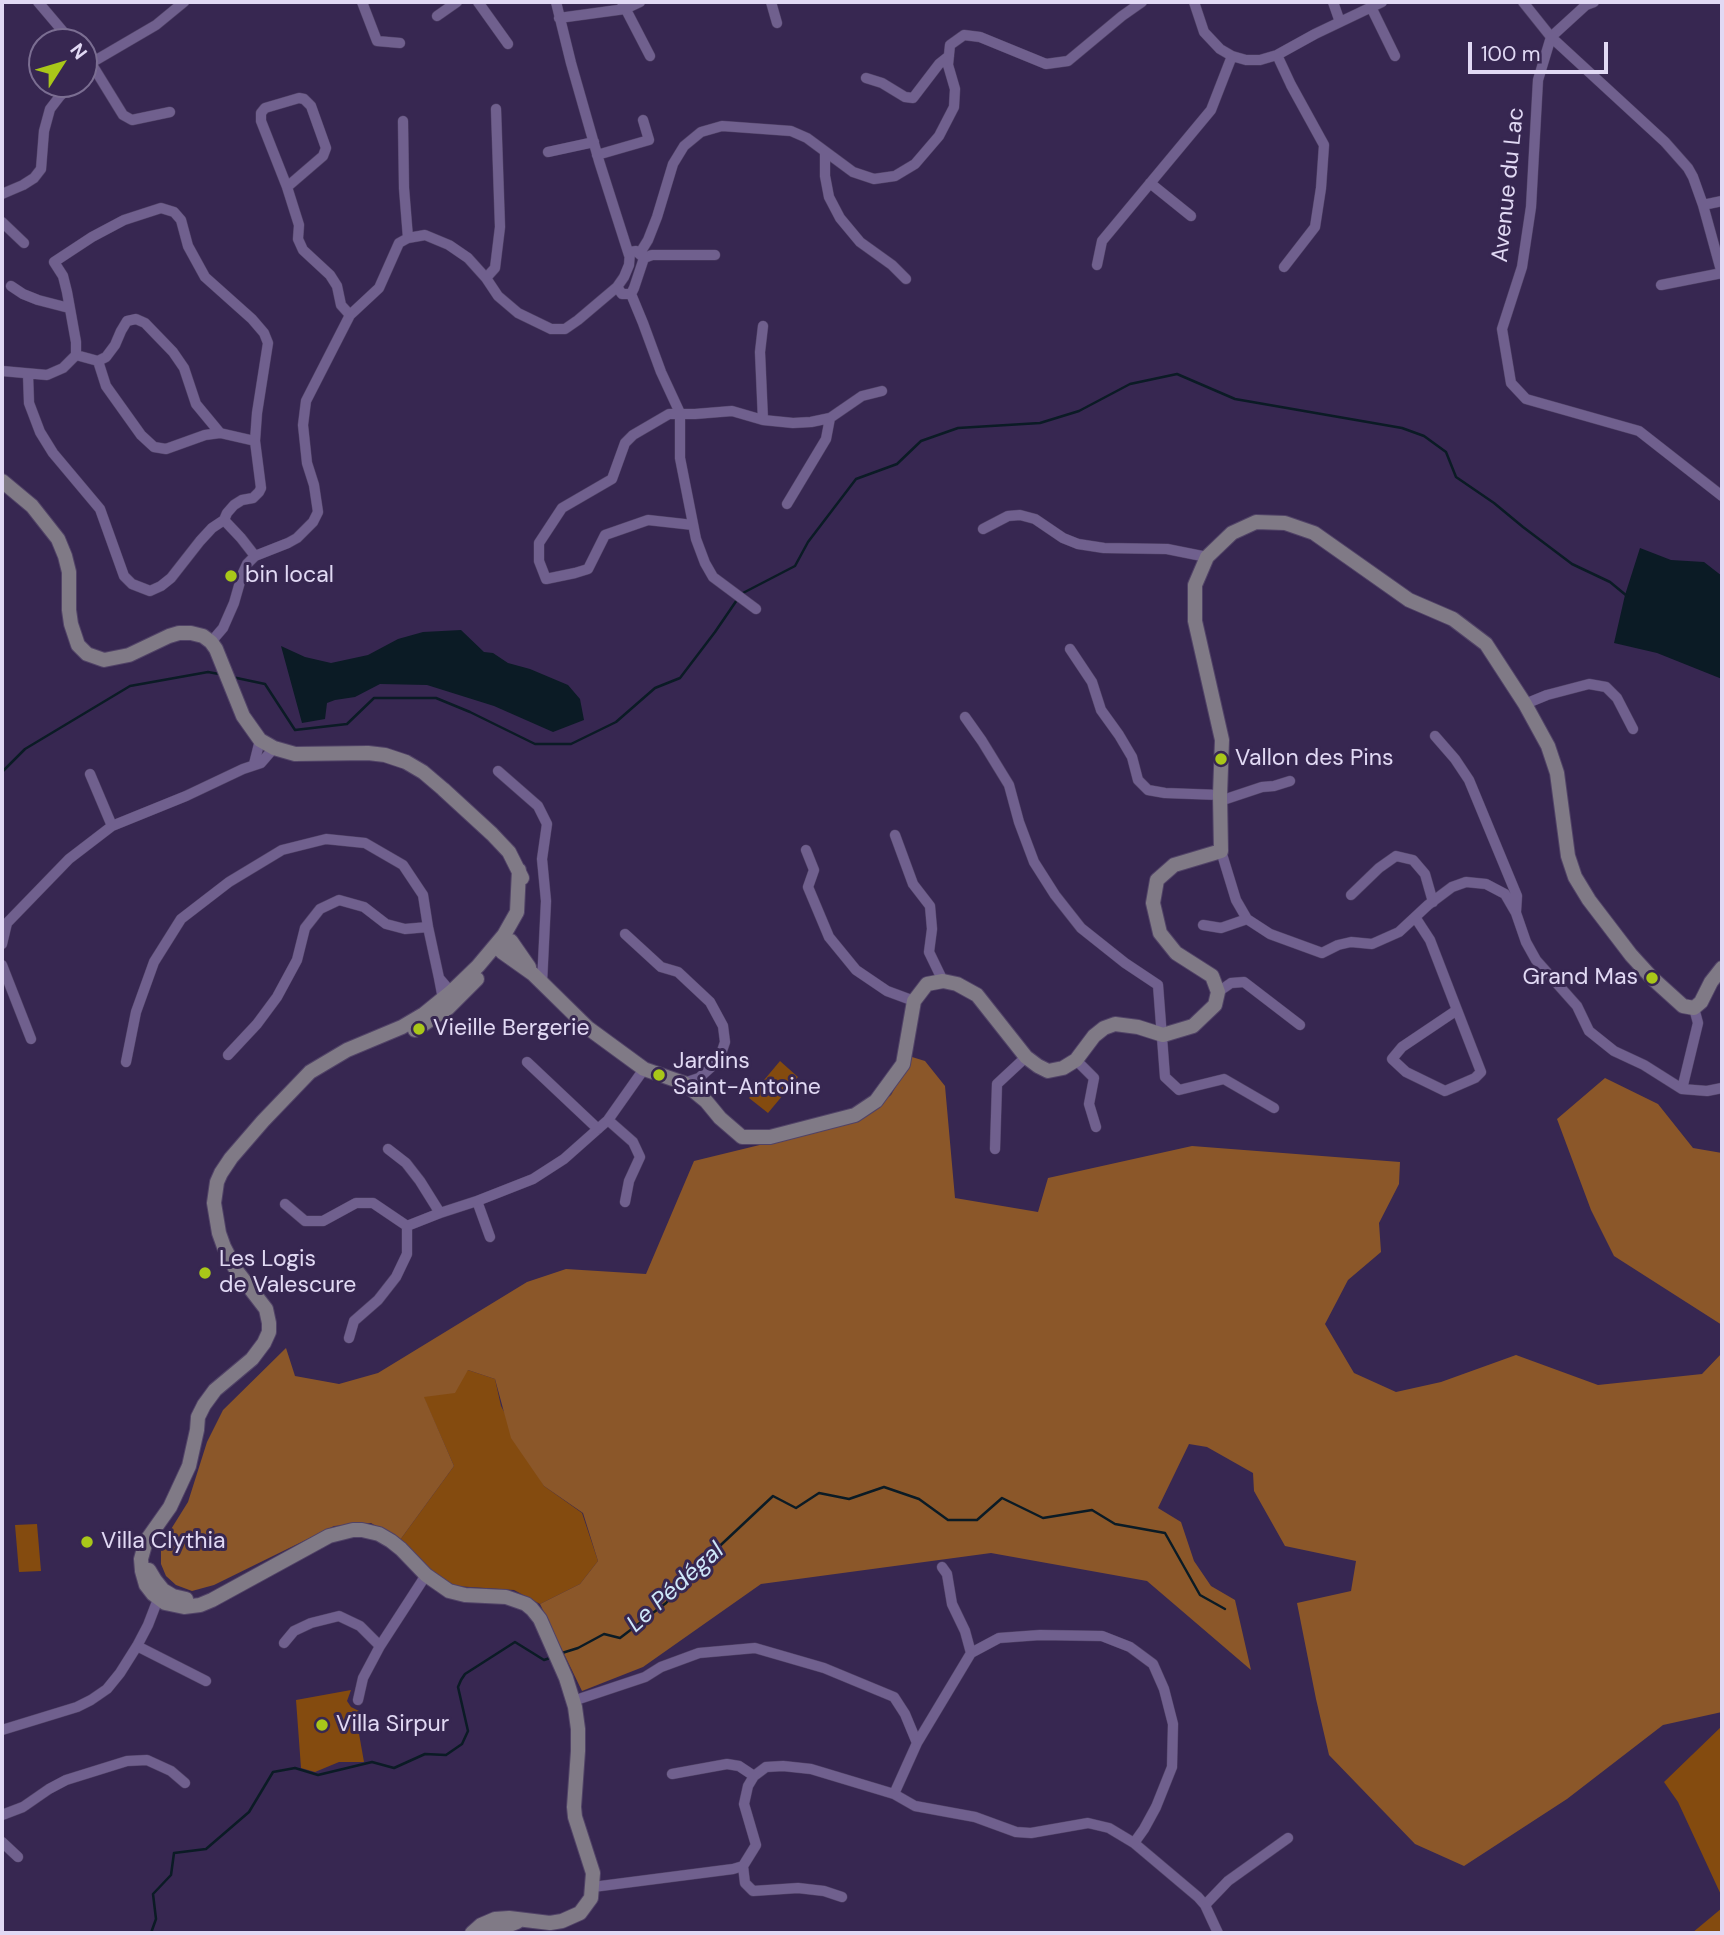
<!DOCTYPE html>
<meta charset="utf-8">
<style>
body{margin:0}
#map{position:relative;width:1724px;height:1935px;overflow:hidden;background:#372751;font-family:"DM Sans",sans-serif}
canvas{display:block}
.frame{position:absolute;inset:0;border:4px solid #e1d9f4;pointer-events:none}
.north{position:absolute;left:28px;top:28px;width:70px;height:70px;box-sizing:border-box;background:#372751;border:2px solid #7b6e92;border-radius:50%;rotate:53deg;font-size:19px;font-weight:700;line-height:28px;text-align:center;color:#e1d9f4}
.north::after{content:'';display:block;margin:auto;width:24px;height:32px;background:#a9c719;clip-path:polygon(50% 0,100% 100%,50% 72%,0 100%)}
.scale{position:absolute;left:1468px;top:42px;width:140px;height:32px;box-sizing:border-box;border:4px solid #e1d9f4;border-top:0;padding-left:9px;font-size:21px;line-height:24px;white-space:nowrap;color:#e1d9f4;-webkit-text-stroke:5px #372751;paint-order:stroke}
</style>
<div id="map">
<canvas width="1724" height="1935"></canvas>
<div class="frame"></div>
<div class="north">N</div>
<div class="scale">100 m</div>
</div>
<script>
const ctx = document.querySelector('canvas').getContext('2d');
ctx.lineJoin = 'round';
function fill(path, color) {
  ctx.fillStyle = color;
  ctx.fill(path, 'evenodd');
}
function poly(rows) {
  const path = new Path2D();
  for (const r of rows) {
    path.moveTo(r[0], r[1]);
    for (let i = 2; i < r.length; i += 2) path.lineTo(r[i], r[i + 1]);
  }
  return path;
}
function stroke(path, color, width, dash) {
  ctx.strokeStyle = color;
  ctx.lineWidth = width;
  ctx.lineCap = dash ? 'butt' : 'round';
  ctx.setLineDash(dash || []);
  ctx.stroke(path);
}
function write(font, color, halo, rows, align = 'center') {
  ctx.font = font + ' "DM Sans",sans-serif';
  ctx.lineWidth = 6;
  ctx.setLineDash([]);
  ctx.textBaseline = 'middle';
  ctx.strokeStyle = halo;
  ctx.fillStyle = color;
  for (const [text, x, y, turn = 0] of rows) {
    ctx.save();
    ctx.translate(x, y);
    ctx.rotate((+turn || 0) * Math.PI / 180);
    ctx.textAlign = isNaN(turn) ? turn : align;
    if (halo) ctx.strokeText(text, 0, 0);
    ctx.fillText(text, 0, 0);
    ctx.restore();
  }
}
const green = poly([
 [780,1061,798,1077,768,1113,749,1098],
 [468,1370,495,1379,501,1406,544,1486,582,1513,598,1561,580,1584,540,1604,514,1590,455,1586,427,1567,400,1540,454,1466,423,1396],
 [37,1524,41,1571,19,1572,15,1525],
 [351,1690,347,1701,351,1707,359,1711,358,1728,364,1762,339,1762,315,1772,301,1768,296,1700],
 [1722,1726,1722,1897,1678,1802,1664,1782],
 [1722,1908,1722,1933,1692,1933]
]);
const forest = poly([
 [912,1057,925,1061,945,1086,955,1198,1038,1212,1048,1178,1192,1146,1400,1162,1399,1184,1379,1223,1381,1252,1348,1280,1325,1324,1354,1373,1396,1392,1441,1382,1516,1355,1598,1385,1702,1374,1722,1353,1722,1712,1663,1725,1567,1799,1464,1866,1415,1844,1329,1755,1316,1699,1297,1603,1351,1591,1356,1561,1285,1546,1254,1491,1253,1473,1207,1447,1189,1444,1158,1508,1181,1522,1194,1561,1211,1586,1235,1600,1251,1670,1147,1581,991,1553,761,1584,643,1667,582,1691,540,1604,580,1584,598,1561,583,1513,544,1486,511,1438,495,1379,468,1370,455,1393,424,1397,454,1466,400,1540,371,1523,334,1526,214,1585,192,1591,176,1585,166,1576,161,1564,161,1550,168,1534,188,1502,207,1442,223,1410,286,1348,295,1376,339,1384,378,1373,527,1282,566,1269,646,1274,694,1161,858,1121,891,1095],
 [1605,1078,1658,1104,1693,1148,1722,1153,1722,1325,1614,1256,1591,1210,1557,1119]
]);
const water = poly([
 [1640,548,1671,560,1704,562,1722,576,1722,679,1657,653,1614,643,1625,595],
 [461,630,484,652,493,653,508,663,530,669,568,685,580,699,584,720,553,732,494,706,427,685,380,684,355,697,335,700,327,703,325,719,302,723,281,646,305,657,331,663,368,655,398,639,423,632]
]);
const stream = poly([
 [232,677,265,684,295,730,347,724,374,698,436,698,470,712,535,744,571,744,616,722,655,688,680,678,715,632,741,594,795,566,808,542,856,479,897,464,921,441,958,428,1040,423,1079,411,1130,384,1177,374,1235,399,1402,428,1424,436,1446,452,1456,477,1494,503,1523,527,1572,564,1610,582,1627,596],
 [2,772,25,749,130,686,208,672,219,674],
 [562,1653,578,1648,604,1634,620,1638,666,1603,708,1557,773,1496,796,1508,819,1493,849,1499,884,1487,919,1499,948,1520,977,1520,1002,1498,1043,1518,1092,1510,1115,1524,1165,1533,1200,1595,1225,1609],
 [151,1933,156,1919,153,1894,171,1875,174,1853,206,1849,249,1812,273,1772,295,1768,318,1775,372,1762,394,1768,425,1754,446,1755,462,1744,468,1731,458,1687,461,1680,465,1674,515,1642,544,1660,553,1657]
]);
const street = poly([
 [38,2,72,42],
 [362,2,377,41,400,43],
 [478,2,508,44],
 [556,2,571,63,599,161,629,255],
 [622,2,650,56],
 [771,2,777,23],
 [1194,2,1204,32,1220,49,1232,56,1246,60,1260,60,1277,55,1315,34,1382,2],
 [1333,2,1340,22],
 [1523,2,1551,37,1665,142,1688,168,1693,177,1703,205,1722,274],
 [1594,2,1586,5,1551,37,1538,80,1531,207,1522,267,1502,329,1511,383,1526,399,1639,431,1722,496],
 [1371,7,1395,56],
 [437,16,457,2],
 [559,18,625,9,640,2],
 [84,55,91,63,123,115,132,120,170,112],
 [1277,55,1291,85,1324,145,1321,188,1315,227,1284,267],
 [84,72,91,63,156,25,184,2],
 [866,78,882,83,905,97,913,98,939,64,949,56],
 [403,121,404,188,408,238],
 [548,152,594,142],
 [825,152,825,176,829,197,840,218,860,242,892,265,906,279],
 [597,155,649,140,643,120],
 [1150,183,1191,216],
 [287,187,261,121,261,113,265,108,299,98,304,99,311,106,326,148,323,156,287,187,299,225,298,239,303,250,330,275,337,286,341,305,350,315],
 [2,194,23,185,34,178,41,169,44,131,50,109,60,96,73,84],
 [1703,205,1722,201],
 [2,222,24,243],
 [636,251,644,258,634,288,631,294,622,294,617,287,624,277,629,265,630,252,636,251],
 [640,253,648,240,657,217,673,164,684,146,701,132,722,126,791,131,807,138,853,172,874,179,895,176,915,164,939,136,954,107,955,89,948,65,950,45,964,35,980,37,1046,64,1068,61,1122,16,1142,2],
 [644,258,652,255,715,255],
 [1097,265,1102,241,1211,110,1232,56],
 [486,278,495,268,500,227,496,109],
 [1661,285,1722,273],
 [11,286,23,294,38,300,69,308],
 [631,294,643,323,661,372,680,413,680,458,696,539,705,563,713,577,756,609],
 [76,355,98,361],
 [2,371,47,375,63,368,76,355,76,342,67,292,63,276,54,262,92,237,124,220,161,208,174,212,181,220,188,246,205,277,252,319,264,333,268,343,257,413,255,441,261,488,259,492,253,498,242,500,234,505,227,513,224,520,212,528,200,541,171,578,161,586,150,591,132,584,124,576,100,509,53,453,40,432,29,403,28,374],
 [763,420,760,352,763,326],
 [220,433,196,404,184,368,173,352,145,323,136,319,127,321,121,331,115,345,106,357,98,361,106,386,141,435,154,447,166,449,205,435,220,433,255,441],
 [787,504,826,439,830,418],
 [224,520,241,538,255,556],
 [693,525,648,520,605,535,588,569,575,573,546,579,539,561,539,543,562,508,612,479,625,443,633,435,669,414,695,414,732,411,763,420,793,423,811,422,830,418,862,396,882,391],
 [983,529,1008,516,1020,515,1035,519,1063,538,1078,544,1104,548,1167,549,1207,557],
 [211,642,223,628,234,603,242,575,247,564,255,556,288,543,297,538,313,522,318,512,314,485,307,463,303,425,306,401,350,315,379,288,399,243,408,238,425,235,449,245,468,258,486,278,498,296,518,313,551,329,565,329,578,320,617,287],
 [1070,649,1092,682,1101,710,1119,735,1132,757,1138,780,1148,790,1165,793,1220,795],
 [1525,704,1547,695,1589,684,1606,687,1617,698,1633,729],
 [965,717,982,741,1009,785,1019,822,1034,862,1055,895,1081,928,1125,963,1158,985,1165,1077,1179,1090,1224,1079,1274,1108],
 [1435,736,1455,759,1469,780,1517,896,1516,912],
 [254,764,260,740],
 [498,771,538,806,547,824,542,859,546,901,542,983],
 [90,774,112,826],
 [1220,801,1262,787,1274,786,1290,781],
 [895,835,913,884,930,906,932,929,929,952,943,981],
 [806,850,814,870,808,887,829,937,856,970,887,991,914,1001],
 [1221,851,1236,900,1247,919,1270,934,1322,953,1338,945,1351,942,1372,944,1399,932,1428,905,1452,887,1466,882,1486,884,1505,894,1516,913,1526,942,1536,960,1577,1006,1589,1031,1614,1051,1644,1065,1682,1089,1707,1091,1722,1088],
 [1351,895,1379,868,1396,856,1413,860,1425,874,1433,902],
 [1415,917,1430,940,1457,1010,1481,1072,1475,1078,1445,1091,1406,1072,1392,1059,1402,1047,1457,1010],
 [1203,925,1221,928,1247,919],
 [625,934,661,967,678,972,710,1002,723,1026,725,1042,719,1060,699,1078,684,1083],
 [2,944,7,923,69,859,112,826,186,796,243,769,261,763,274,748],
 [2,965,31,1039],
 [1218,992,1231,983,1244,982,1300,1025],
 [443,999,439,978,451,992,451,996],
 [228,1055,257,1024,277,997,297,960,305,928,320,909,339,900,364,907,386,924,405,929,428,927],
 [1076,1060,1094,1078,1089,1104,1096,1127],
 [126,1062,136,1012,154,962,181,919,229,882,282,850,326,839,365,843,403,865,423,895,428,927,439,978],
 [527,1062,598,1129],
 [1682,1089,1698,1023,1694,1008],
 [608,1120,633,1142,640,1157,629,1181,625,1202],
 [388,1149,406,1163,420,1181,440,1213],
 [995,1149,997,1084,1026,1057],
 [477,1201,490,1237],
 [285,1204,305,1221,323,1221,356,1203,373,1203,407,1226],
 [407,1226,440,1213,477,1201,533,1179,564,1159,608,1120,644,1069],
 [349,1338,354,1321,378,1300,396,1277,407,1254,407,1226],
 [942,1567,947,1574,952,1604,965,1631,971,1653],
 [284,1643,294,1631,311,1623,339,1616,360,1626,380,1646],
 [137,1646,206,1681],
 [358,1700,363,1678,380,1646,426,1575],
 [573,1701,645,1677,661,1667,699,1653,755,1648,824,1668,894,1697,905,1714,917,1743],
 [2,1730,77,1707,91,1700,107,1689,120,1673,137,1646,148,1625,158,1599,163,1598],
 [672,1774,727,1764,739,1766,754,1776],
 [894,1794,917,1743,971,1653,999,1638,1040,1635,1102,1636,1130,1647,1153,1664,1164,1689,1173,1724,1172,1767,1156,1807,1144,1829,1134,1843],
 [2,1815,23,1807,49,1789,66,1780,127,1761,147,1760,171,1771,185,1783],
 [2,1842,18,1857],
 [743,1866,745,1883,753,1891,798,1888,824,1891,842,1897],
 [593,1887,733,1869,743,1866,756,1845,744,1804,748,1786,754,1776,766,1767,783,1766,811,1769,894,1794,915,1806,975,1817,1016,1832,1031,1833,1088,1823,1109,1828,1134,1843,1198,1897,1205,1905,1218,1933],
 [1205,1905,1228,1881,1288,1838]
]);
const secondary = poly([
 [2,481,32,506,58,539,65,556,69,572,69,610,71,624,78,645,87,654,104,660,129,655,169,636,179,633,191,633,203,636,211,642,216,649,243,716,260,740,274,748,295,754,368,753,385,755,406,762,423,772,443,789,492,834,509,852,522,878],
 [495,947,500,943,511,941,529,967],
 [502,952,533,974,588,1028,644,1069,684,1083,706,1101,720,1118,742,1137,770,1137,855,1115,876,1101,903,1064,914,1001,927,984,943,981,957,984,977,995,1026,1057,1038,1066,1048,1071,1063,1068,1076,1060,1094,1036,1104,1028,1115,1024,1138,1027,1163,1035,1193,1026,1215,1005,1218,992,1212,976,1176,953,1160,933,1153,903,1157,880,1174,865,1221,851,1220,795,1222,740,1195,621,1195,585,1207,557,1232,533,1256,522,1285,523,1314,533,1409,600,1453,619,1486,644,1525,704,1548,746,1557,773,1568,856,1575,877,1589,900,1631,955,1652,978,1683,1006,1694,1008,1701,1002,1711,982,1722,968],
 [415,1030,448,1008,477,979],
 [149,1570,155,1580,163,1590,173,1596,186,1599],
 [472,1933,481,1925,495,1919,509,1918,550,1923,562,1921,580,1913,591,1898,593,1873,575,1817,574,1807,578,1751,578,1729,575,1707,566,1678,540,1619,532,1609,526,1604,506,1597,465,1595,449,1591,426,1575,401,1549,391,1541,379,1534,362,1530,353,1530,329,1536,212,1600,200,1605,184,1607,165,1603,153,1594,146,1585,142,1571,141,1559,146,1541,170,1507,189,1466,197,1430,198,1417,204,1405,215,1390,252,1359,264,1343,269,1332,269,1323,266,1309,236,1270,224,1247,219,1233,214,1203,217,1182,221,1173,231,1158,263,1121,310,1072,347,1050,402,1027,424,1014,451,992,478,966,504,935,517,912,519,870],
 [489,1933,517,1922]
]);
const markers = [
 [231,576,7,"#a9c719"],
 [1221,759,7,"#a9c719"],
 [1652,978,7,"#a9c719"],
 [419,1029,7,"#a9c719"],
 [659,1075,7,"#a9c719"],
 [205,1273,7,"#a9c719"],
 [87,1542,7,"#a9c719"],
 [322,1725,7,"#a9c719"]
];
const streetNames = [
 ["Avenue du Lac",1509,185,-84]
];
const poiNames = [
 ["bin local",245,576],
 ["Vallon des Pins",1235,759],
 ["Grand Mas",1638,978,"right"],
 ["Vieille Bergerie",433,1029],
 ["Jardins",673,1062],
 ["Saint-Antoine",673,1088],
 ["Les Logis",219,1260],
 ["de Valescure",219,1286],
 ["Villa Clythia",101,1542],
 ["Villa Sirpur",336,1725]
];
const waterNames = [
 ["Le Pédégal",676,1588,-42]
];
fill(green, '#844b0f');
fill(forest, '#8b5729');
fill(water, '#0b1b25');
stroke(stream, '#0b1b25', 2.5);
stroke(street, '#514367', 11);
stroke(secondary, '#514367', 16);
stroke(street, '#70608e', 10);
stroke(secondary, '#807a86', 14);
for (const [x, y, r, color] of markers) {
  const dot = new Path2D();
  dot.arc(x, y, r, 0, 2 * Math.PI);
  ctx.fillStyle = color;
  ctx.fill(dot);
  stroke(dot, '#372751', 2.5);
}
write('23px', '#e1d9f4', '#372751', streetNames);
write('23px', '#e1d9f4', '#372751', poiNames, 'left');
write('italic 24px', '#cee7f9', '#372751', waterNames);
</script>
